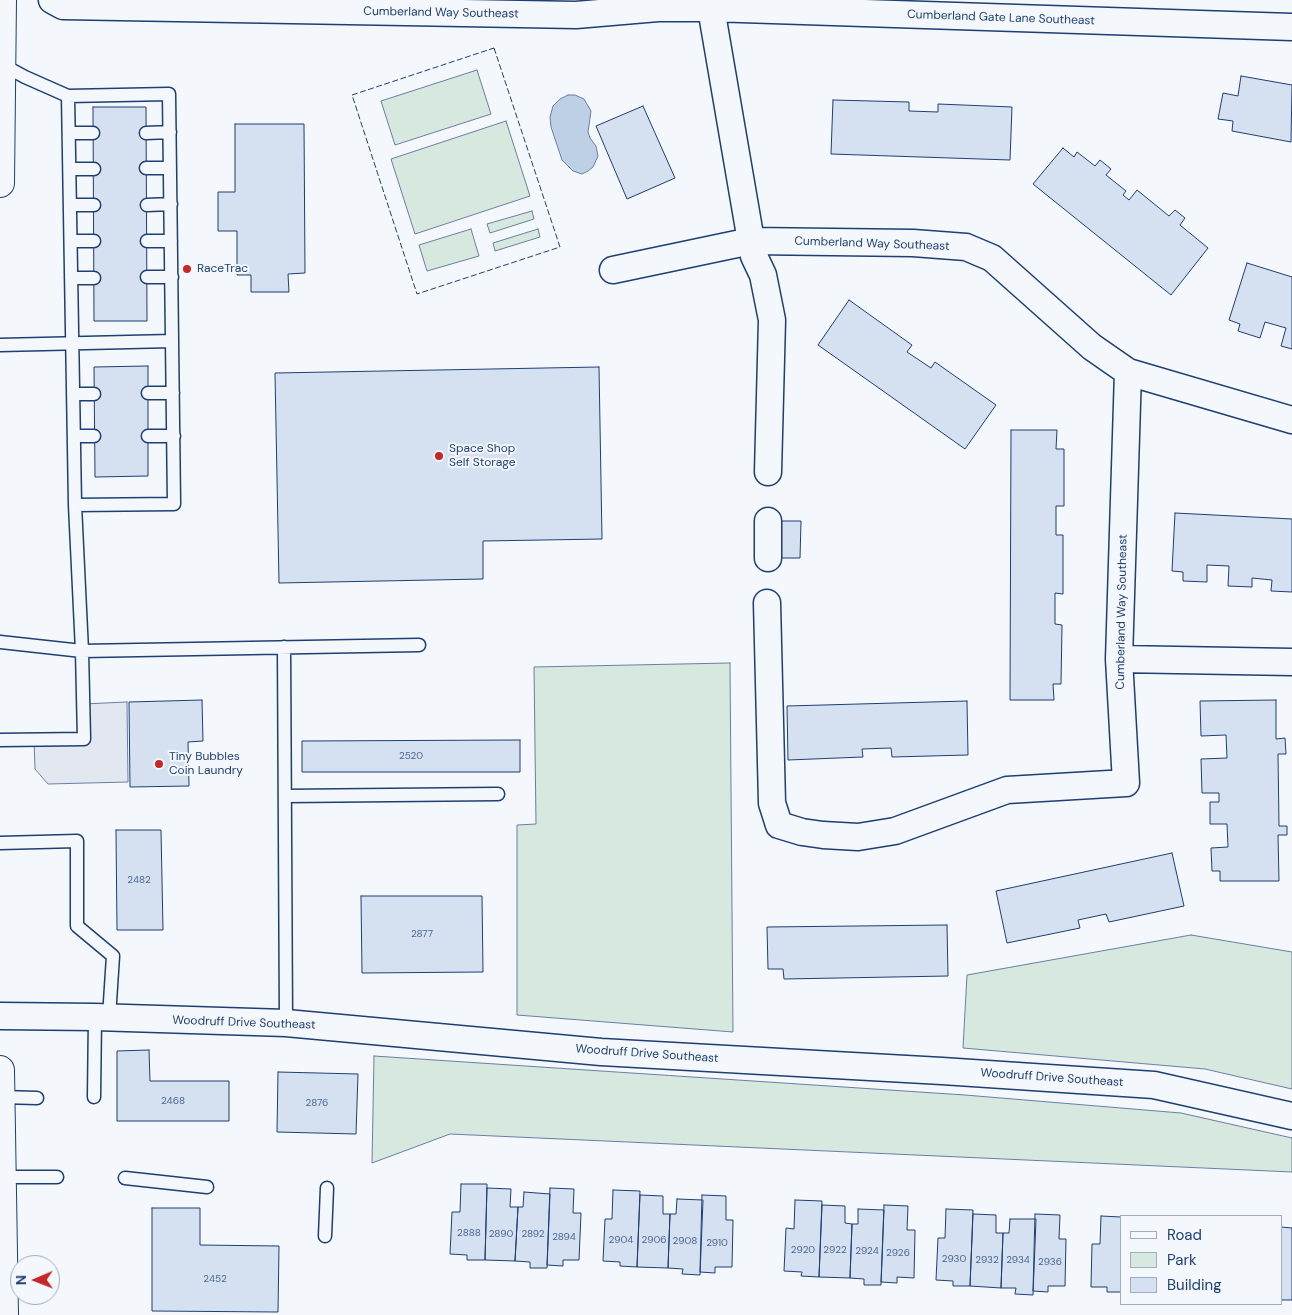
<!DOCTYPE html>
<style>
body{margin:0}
#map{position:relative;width:1292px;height:1315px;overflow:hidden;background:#f4f7fb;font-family:"DM Sans",sans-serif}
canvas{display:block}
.legend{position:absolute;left:1120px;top:1215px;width:162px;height:90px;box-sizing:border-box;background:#f4f7fb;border:1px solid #9eadc5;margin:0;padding:6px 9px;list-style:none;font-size:15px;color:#1d3f73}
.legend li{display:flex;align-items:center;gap:10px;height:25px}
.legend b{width:25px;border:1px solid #9eadc5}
.north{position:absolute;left:10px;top:1255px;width:50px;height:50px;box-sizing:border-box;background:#f4f7fb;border:1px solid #9eadc5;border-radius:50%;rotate:269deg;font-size:14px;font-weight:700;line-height:20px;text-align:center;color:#1d3f73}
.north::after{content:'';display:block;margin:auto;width:18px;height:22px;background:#c62828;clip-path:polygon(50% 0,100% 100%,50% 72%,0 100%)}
</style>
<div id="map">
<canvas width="1292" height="1315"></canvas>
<ul class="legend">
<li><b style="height:6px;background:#f4f7fb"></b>Road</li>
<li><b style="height:14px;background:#d7e8df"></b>Park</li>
<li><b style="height:14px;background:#d5e0f0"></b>Building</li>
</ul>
<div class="north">N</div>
</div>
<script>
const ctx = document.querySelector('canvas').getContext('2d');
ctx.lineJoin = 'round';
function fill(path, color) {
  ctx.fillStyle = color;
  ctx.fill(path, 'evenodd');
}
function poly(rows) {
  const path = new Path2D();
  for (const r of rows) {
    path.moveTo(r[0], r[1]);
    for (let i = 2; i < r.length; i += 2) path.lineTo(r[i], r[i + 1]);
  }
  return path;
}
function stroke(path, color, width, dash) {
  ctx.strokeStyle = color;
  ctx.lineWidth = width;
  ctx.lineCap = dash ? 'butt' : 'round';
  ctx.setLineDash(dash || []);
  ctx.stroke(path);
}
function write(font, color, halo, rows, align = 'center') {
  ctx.font = font + ' "DM Sans",sans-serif';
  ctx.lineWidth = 4;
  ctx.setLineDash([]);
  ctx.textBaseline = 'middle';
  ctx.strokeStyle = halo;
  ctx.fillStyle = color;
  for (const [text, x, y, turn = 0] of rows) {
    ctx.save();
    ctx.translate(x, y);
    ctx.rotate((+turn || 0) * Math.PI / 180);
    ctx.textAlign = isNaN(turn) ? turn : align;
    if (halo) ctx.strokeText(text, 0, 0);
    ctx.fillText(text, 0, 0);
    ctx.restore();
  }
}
const green = poly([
 [477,70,491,114,395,145,381,101,477,70],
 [506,121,530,196,415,234,391,159,506,121],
 [532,211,534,219,490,233,487,224,532,211],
 [471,229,479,256,427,271,419,245,471,229],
 [538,229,540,237,495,251,493,243,538,229],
 [730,663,733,1032,517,1015,517,825,536,824,534,667,730,663],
 [1191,935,1292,952,1292,1089,1205,1069,963,1048,967,975,1191,935],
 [374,1056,965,1095,1181,1113,1292,1138,1292,1172,450,1134,372,1163,374,1056]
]);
const parking = poly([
 [127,702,128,782,48,784,35,769,34,740,83,739,83,704,127,702]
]);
const water = poly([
 [568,95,575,95,584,99,591,111,588,132,590,138,596,146,598,156,593,167,588,171,582,174,573,171,562,160,551,127,550,117,553,106,560,99,568,95]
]);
const building = poly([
 [1241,76,1292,85,1291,142,1232,131,1233,121,1218,119,1223,93,1238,96,1241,76],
 [833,100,909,102,909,111,938,112,938,104,1012,107,1010,160,831,154,833,100],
 [643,106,675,178,627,199,596,126,643,106],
 [93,107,146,107,147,321,94,321,93,107],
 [235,124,304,124,305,273,288,274,289,292,251,292,251,275,237,275,237,231,218,231,218,192,235,192,235,124],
 [1063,148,1074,157,1077,152,1095,166,1100,160,1111,169,1106,175,1126,191,1123,195,1129,200,1137,190,1169,216,1175,210,1185,218,1180,225,1208,248,1171,295,1033,184,1063,148],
 [1247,263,1292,277,1292,349,1281,346,1286,328,1265,322,1260,338,1238,331,1240,324,1229,320,1247,263],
 [849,300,912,345,907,352,931,368,935,362,996,405,965,449,818,345,849,300],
 [148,366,148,476,95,477,94,367,148,366],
 [599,367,602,539,483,541,483,579,279,583,275,373,599,367],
 [1011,430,1057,430,1056,449,1064,449,1064,506,1056,506,1056,535,1063,535,1063,594,1055,593,1055,624,1062,625,1061,684,1053,684,1054,700,1010,700,1011,430],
 [1175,513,1292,519,1292,592,1271,591,1272,580,1252,578,1252,587,1228,586,1229,566,1207,565,1207,582,1183,581,1183,572,1172,571,1175,513],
 [779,521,801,521,800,558,779,558,779,521],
 [202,700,203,741,188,742,189,786,130,787,129,702,202,700],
 [1276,700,1276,739,1285,738,1286,754,1278,754,1279,826,1287,826,1287,835,1278,835,1279,881,1220,881,1220,871,1212,871,1211,848,1228,847,1227,824,1210,824,1210,802,1219,802,1219,793,1202,793,1201,759,1227,758,1226,735,1201,736,1200,701,1276,700],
 [967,701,968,755,892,757,891,748,862,749,863,757,788,760,787,706,967,701],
 [520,740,520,772,302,772,302,741,520,740],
 [116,830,161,830,163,930,117,930,116,830],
 [1172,853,1184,906,1109,922,1106,914,1078,920,1080,928,1007,943,996,891,1172,853],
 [361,896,482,896,483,972,362,973,361,896],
 [947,925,948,976,784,979,783,969,768,969,767,927,947,925],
 [149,1050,150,1081,229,1081,229,1121,117,1121,117,1051,149,1050],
 [278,1072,358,1074,356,1134,277,1132,278,1072],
 [461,1184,487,1184,485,1260,467,1260,467,1255,450,1254,452,1212,460,1212,461,1184],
 [487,1188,511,1189,510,1207,518,1207,515,1261,485,1260,487,1188],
 [550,1188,574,1189,573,1213,581,1213,579,1260,563,1260,563,1266,547,1265,550,1188],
 [613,1190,640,1191,637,1267,620,1266,620,1262,603,1261,605,1219,612,1219,613,1190],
 [524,1192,550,1194,547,1268,530,1268,530,1262,515,1261,518,1207,523,1207,524,1192],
 [640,1195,663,1196,663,1214,670,1214,668,1268,637,1267,640,1195],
 [702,1195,726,1196,726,1220,733,1220,732,1267,715,1267,715,1273,700,1272,702,1195],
 [677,1199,703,1200,700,1275,682,1274,683,1269,668,1268,670,1214,676,1214,677,1199],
 [795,1200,822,1201,819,1277,801,1276,802,1272,784,1271,786,1228,794,1229,795,1200],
 [822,1205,845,1206,845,1223,852,1224,850,1278,819,1277,822,1205],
 [884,1205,908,1206,907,1230,915,1230,914,1278,897,1277,897,1283,881,1282,884,1205],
 [152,1208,200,1208,200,1245,279,1246,278,1312,152,1311,152,1208],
 [858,1209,884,1210,881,1285,864,1285,864,1279,850,1278,852,1224,858,1224,858,1209],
 [946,1209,973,1210,970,1286,953,1286,953,1281,936,1280,938,1238,945,1238,946,1209],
 [973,1214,996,1215,996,1233,1003,1233,1001,1288,970,1286,973,1214],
 [1035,1214,1060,1215,1059,1239,1066,1239,1065,1286,1048,1286,1048,1292,1033,1291,1035,1214],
 [1101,1216,1121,1217,1121,1292,1107,1292,1107,1287,1091,1287,1092,1244,1100,1244,1101,1216],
 [1010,1219,1036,1219,1033,1295,1015,1294,1016,1288,1001,1288,1003,1233,1009,1233,1010,1219],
 [1281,1227,1292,1228,1292,1300,1281,1300,1281,1227]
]);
const service = poly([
 [1,64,25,77,68,96],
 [69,133,93,133],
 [146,133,170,132],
 [146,168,170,168],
 [70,169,94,169],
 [70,205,94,205],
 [147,205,171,204],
 [71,241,94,241],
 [147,241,171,241],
 [147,277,172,277],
 [71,278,94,278],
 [0,345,172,341],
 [148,393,173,393],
 [73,394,94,394],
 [74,436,94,436],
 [148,436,174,436],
 [0,642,82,651,419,645],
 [284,647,286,1023],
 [0,740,84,739,82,651,75,505,68,96,169,94,174,504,75,505],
 [285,796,498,794],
 [0,843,77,841,77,926,113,956,109,1017],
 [1,1097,37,1098],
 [94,1097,95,1017],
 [2,1177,57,1177],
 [125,1178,207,1187],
 [325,1236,327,1188]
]);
const minor = poly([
 [52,0,63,6,576,15,658,8,711,8,1292,27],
 [711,8,751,241,754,256,763,275,772,320,768,472],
 [613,270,751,241,913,243,966,247,992,258,1092,347,1128,372,1119,659,1126,783,1007,790,895,831,858,837,823,835,802,832,779,825,772,803,767,603],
 [1128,372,1292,420],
 [768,558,768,521],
 [1119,659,1292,662],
 [0,1016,95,1017,286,1023,601,1052,942,1071,1154,1085,1292,1116]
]);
const secondary = poly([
 [0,183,2,0],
 [0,1070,4,1315]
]);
const fence = poly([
 [494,48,560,247,417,294,352,95,494,48]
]);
const markers = [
 [187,269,5,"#c62828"],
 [439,456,5,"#c62828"],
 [159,764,5,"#c62828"]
];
const numberNames = [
 ["2520",411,756],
 ["2482",139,880],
 ["2877",422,934],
 ["2468",173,1101],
 ["2876",317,1103],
 ["2888",469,1233],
 ["2890",501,1234],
 ["2892",533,1234],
 ["2894",564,1237],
 ["2904",621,1240],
 ["2906",654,1240],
 ["2908",685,1241],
 ["2910",717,1243],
 ["2920",803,1250],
 ["2922",835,1250],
 ["2924",867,1251],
 ["2926",898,1253],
 ["2930",954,1259],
 ["2932",987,1260],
 ["2934",1018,1260],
 ["2936",1050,1262],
 ["2452",215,1279]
];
const streetNames = [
 ["Cumberland Way Southeast",441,13,1],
 ["Cumberland Gate Lane Southeast",1001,18,2],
 ["Cumberland Way Southeast",872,244,2],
 ["Cumberland Way Southeast",1122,612,-89],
 ["Woodruff Drive Southeast",244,1023,2],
 ["Woodruff Drive Southeast",647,1054,4],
 ["Woodruff Drive Southeast",1052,1078,4]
];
const poiNames = [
 ["RaceTrac",197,269],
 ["Space Shop",449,449],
 ["Self Storage",449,463],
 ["Tiny Bubbles",169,757],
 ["Coin Laundry",169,771]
];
fill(green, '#d7e8df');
stroke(green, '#687fa3', 1);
fill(parking, '#e3e8f0');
stroke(parking, '#687fa3', 1);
fill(water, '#bed0e5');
stroke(water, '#687fa3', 1);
fill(building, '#d5e0f0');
stroke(building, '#1d3f73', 1);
stroke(service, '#1d3f73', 15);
stroke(minor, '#1d3f73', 29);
stroke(secondary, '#1d3f73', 30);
stroke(service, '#f4f7fb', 12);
stroke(minor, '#f4f7fb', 26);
stroke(secondary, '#f4f7fb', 28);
stroke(fence, '#1d3f73', 1, [6, 2.5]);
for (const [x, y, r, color] of markers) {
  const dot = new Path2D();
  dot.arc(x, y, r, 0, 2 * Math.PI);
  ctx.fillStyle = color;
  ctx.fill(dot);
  stroke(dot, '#f4f7fb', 2);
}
write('10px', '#4b6792', null, numberNames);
write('12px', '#1d3f73', '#f4f7fb', streetNames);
write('12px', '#1d3f73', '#f4f7fb', poiNames, 'left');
</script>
